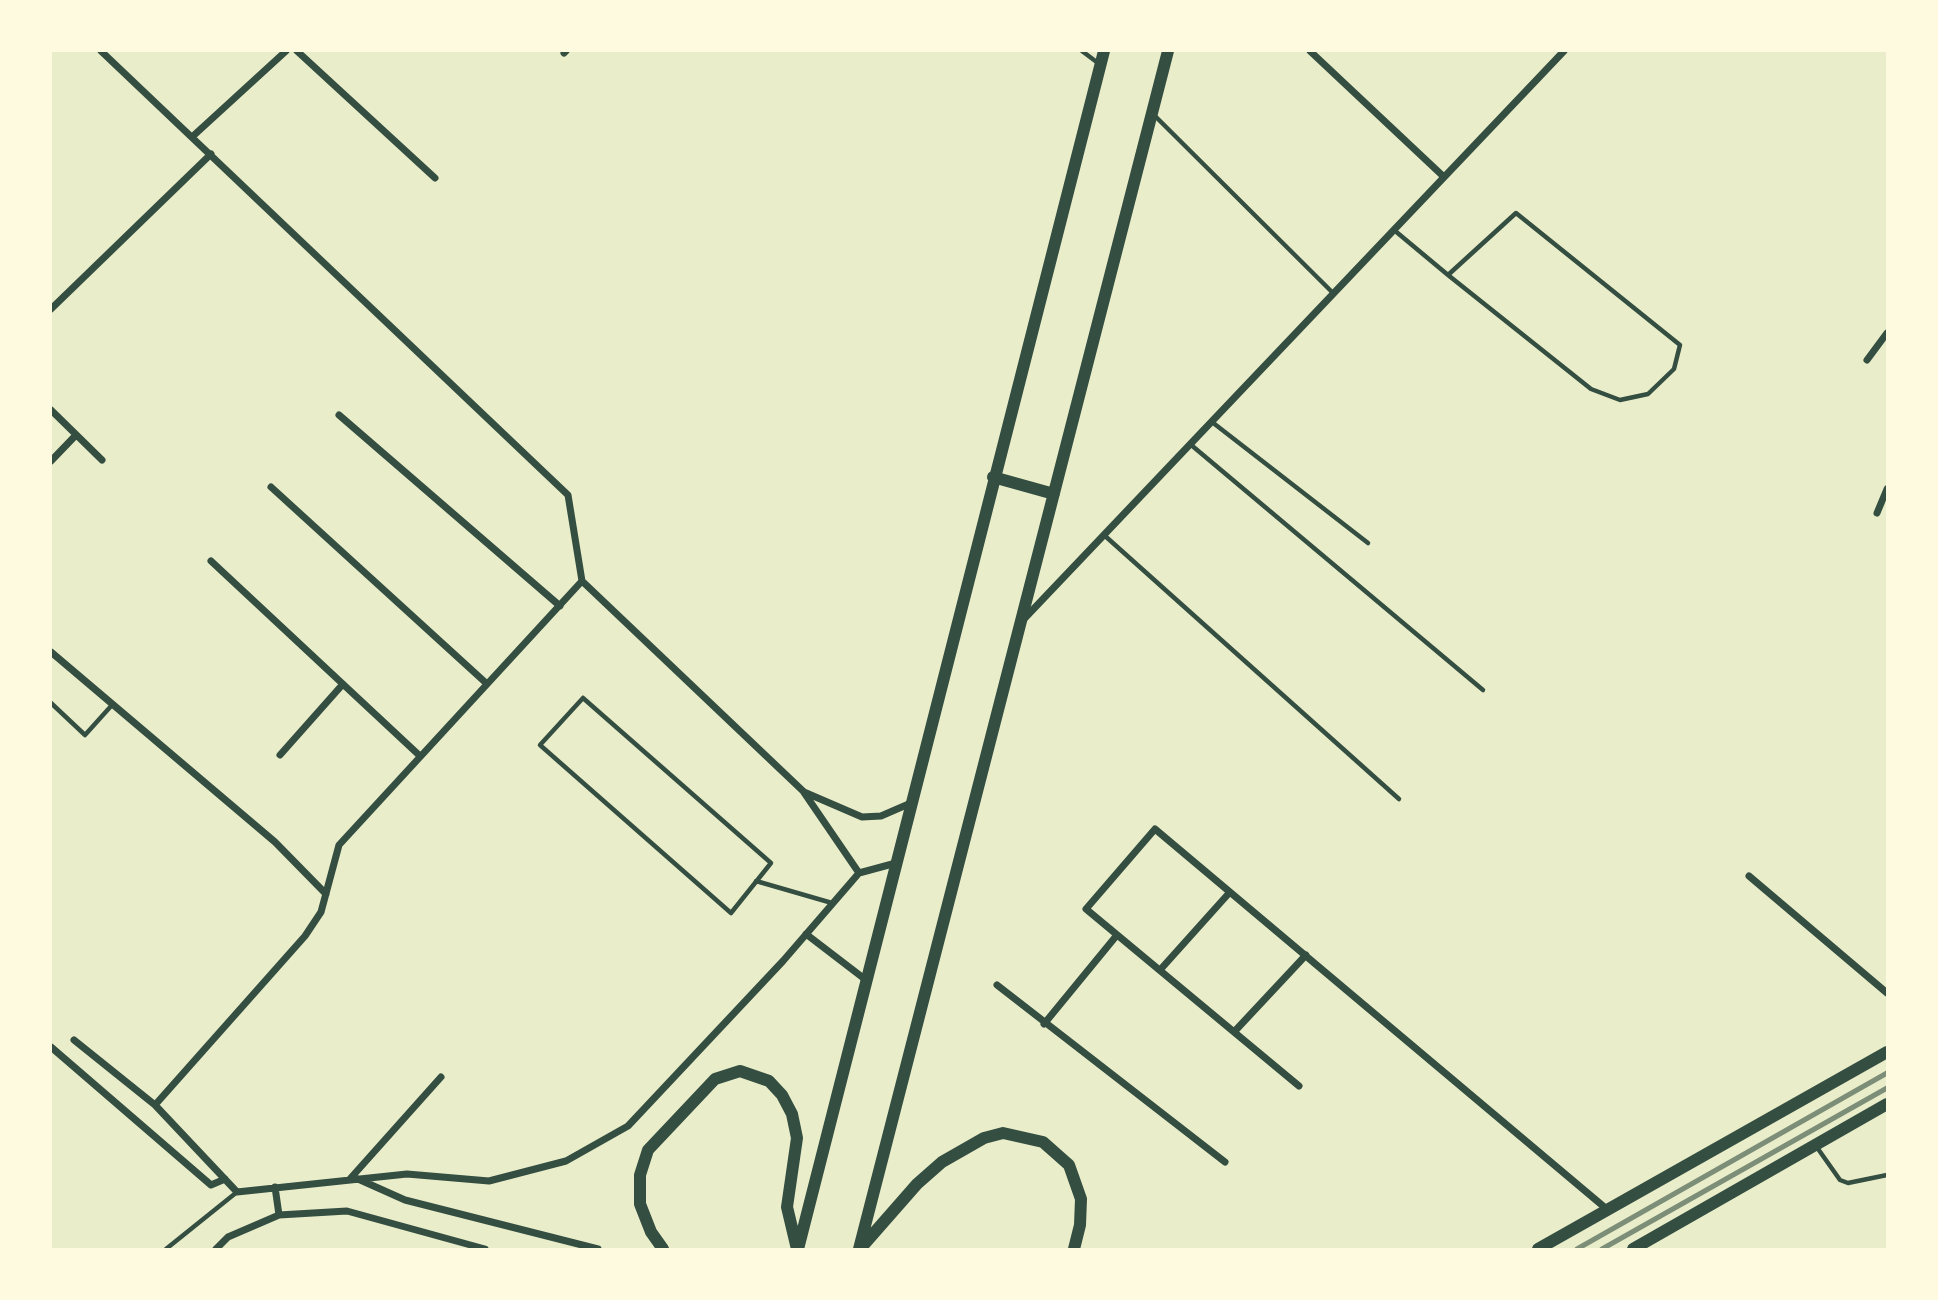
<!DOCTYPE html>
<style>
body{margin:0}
#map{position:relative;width:1938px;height:1300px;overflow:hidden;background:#e9edc9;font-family:"Roboto Condensed",sans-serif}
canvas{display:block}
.frame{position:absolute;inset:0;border:52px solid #fefae0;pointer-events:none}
</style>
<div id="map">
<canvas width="1938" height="1300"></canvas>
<div class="frame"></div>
</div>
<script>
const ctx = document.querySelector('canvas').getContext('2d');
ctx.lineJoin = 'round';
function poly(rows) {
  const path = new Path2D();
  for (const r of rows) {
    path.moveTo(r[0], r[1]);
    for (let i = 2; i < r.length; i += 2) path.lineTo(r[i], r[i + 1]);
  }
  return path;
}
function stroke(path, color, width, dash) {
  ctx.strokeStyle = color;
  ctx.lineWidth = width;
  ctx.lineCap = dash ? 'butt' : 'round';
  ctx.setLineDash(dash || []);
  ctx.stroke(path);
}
const service = poly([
 [1082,51,1098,63],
 [1155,116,1333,293],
 [1394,230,1448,275,1591,389,1620,400,1648,394,1674,369,1680,345,1516,213,1448,275],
 [1212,422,1368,543],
 [1190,444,1483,690],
 [1104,535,1399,799],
 [583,698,771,863,731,913,540,745,583,698],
 [51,703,85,735,112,705],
 [756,881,832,903],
 [1816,1146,1840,1180,1848,1183,1887,1175],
 [166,1249,237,1192]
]);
const minor = poly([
 [101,51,568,495,582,581,803,791,859,873],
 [297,51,435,178],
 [1310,51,1444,177],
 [564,53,566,51],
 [192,137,286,51],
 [51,309,211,154],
 [1867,360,1887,333],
 [51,410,102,460],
 [339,415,560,606],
 [51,461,76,435],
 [271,487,486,683],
 [1877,513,1887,489],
 [211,561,420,756],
 [1024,619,1564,51],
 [51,652,275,842,326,894],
 [280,755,343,684],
 [804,792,862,817,881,816,911,803],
 [1749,876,1887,993],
 [806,934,866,980],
 [1160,970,1230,892],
 [997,985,1225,1162],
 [1044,1024,1117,935],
 [1234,1032,1306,955],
 [74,1040,155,1105,237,1192,407,1174,489,1181,566,1161,628,1126,783,961,859,873,896,863],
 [51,1047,211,1185,225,1179],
 [1299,1086,1086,909,1155,829,1609,1211],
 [155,1105,305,936,321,912,339,845,582,581],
 [358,1179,405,1200,598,1249],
 [349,1180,441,1077],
 [275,1187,279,1215],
 [216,1249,228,1237,279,1215,347,1211,485,1249]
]);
const secondary = poly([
 [1538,1249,1887,1052],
 [1633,1249,1887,1104]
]);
const primary = poly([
 [993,477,1054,494],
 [663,1249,651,1232,640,1204,640,1175,648,1150,715,1079,740,1071,769,1081,782,1095,792,1114,797,1138,787,1207,797,1249],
 [798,1249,1104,51],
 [859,1249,1168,51],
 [860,1249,917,1184,942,1162,984,1138,1003,1133,1043,1142,1069,1165,1081,1199,1080,1225,1074,1249]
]);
const rail = poly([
 [1577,1249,1887,1073],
 [1602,1249,1887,1088]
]);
stroke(service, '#344e41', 4.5);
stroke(minor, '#344e41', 7);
stroke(secondary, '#344e41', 12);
stroke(primary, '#344e41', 12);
stroke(rail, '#7c8e77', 5);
</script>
